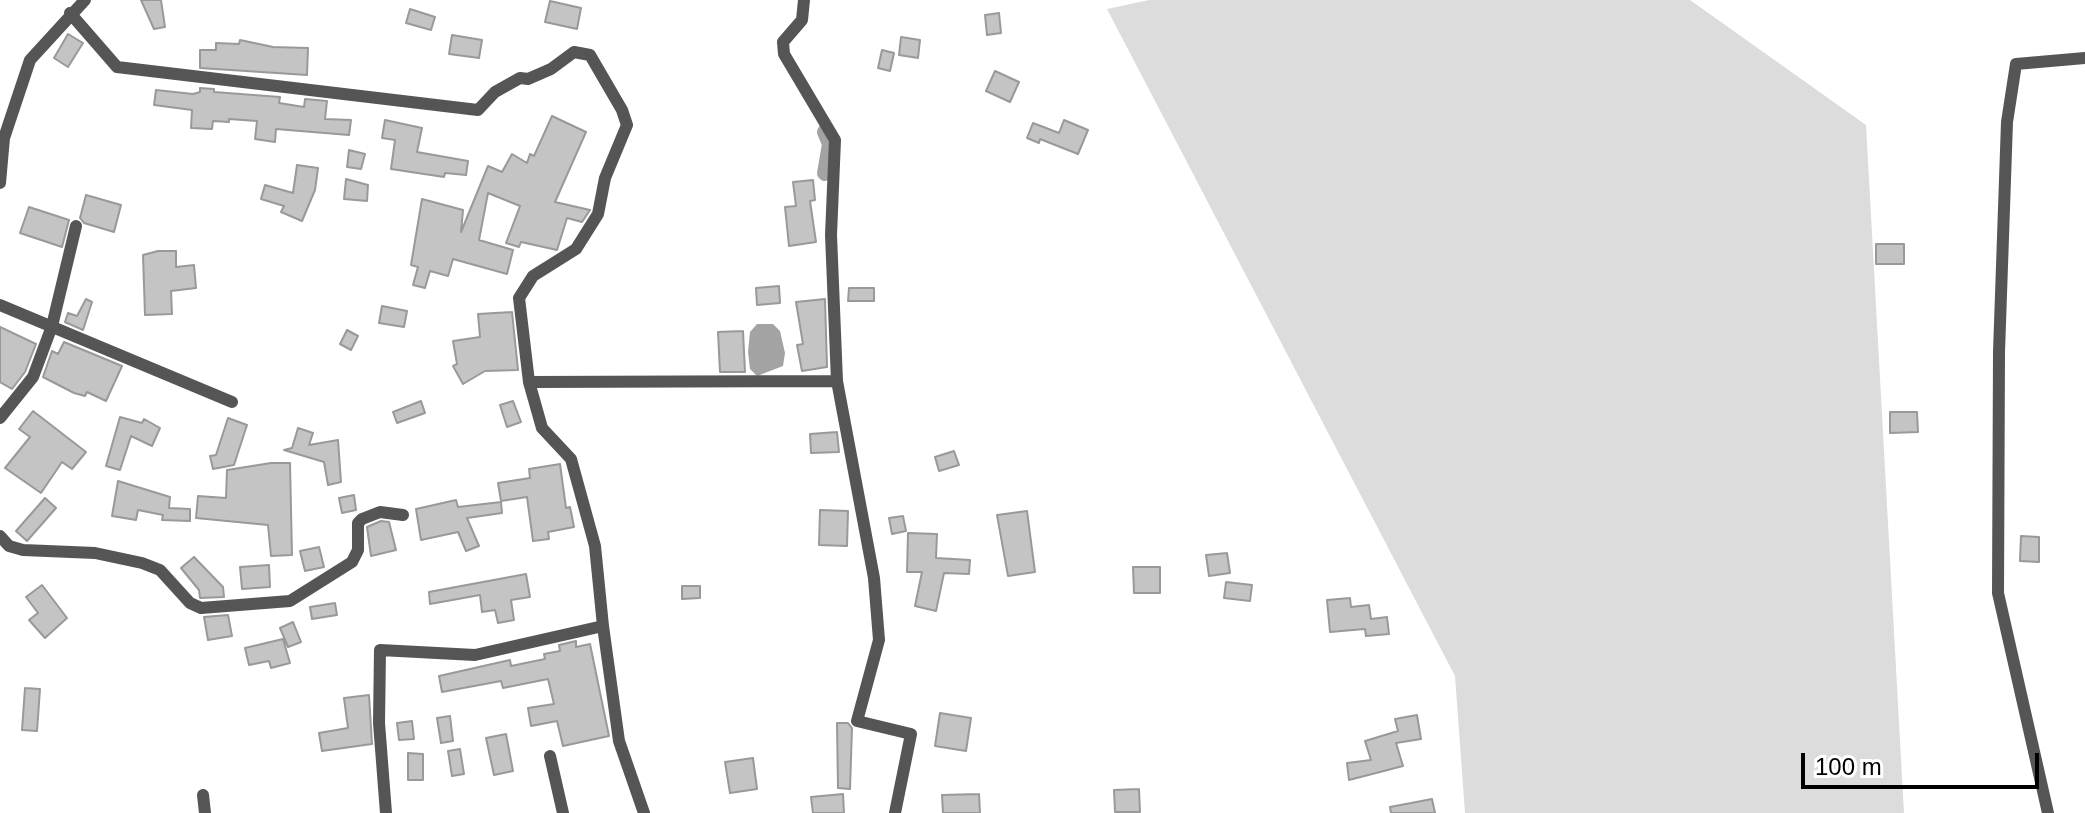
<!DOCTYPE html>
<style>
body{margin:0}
#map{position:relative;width:2085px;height:813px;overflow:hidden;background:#fff;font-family:Helvetica,sans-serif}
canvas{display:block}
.scale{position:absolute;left:1801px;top:753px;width:238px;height:36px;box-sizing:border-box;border:4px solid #000;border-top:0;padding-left:10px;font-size:24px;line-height:28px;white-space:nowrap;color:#000;-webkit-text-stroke:6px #fff;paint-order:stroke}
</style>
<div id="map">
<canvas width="2085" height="813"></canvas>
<div class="scale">100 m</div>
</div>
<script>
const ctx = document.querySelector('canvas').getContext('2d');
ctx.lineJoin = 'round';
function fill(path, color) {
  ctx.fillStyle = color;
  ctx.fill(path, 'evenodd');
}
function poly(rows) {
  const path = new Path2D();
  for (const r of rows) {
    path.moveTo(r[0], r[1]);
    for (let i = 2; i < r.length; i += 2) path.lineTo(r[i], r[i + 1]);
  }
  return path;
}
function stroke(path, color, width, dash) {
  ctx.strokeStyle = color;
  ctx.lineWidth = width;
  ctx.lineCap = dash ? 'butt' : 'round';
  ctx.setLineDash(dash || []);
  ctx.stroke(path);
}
const green = poly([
 [1149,0,1690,0,1866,125,1904,813,1465,813,1455,676,1107,9]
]);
const water = poly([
 [757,324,773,324,780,331,785,353,783,366,757,376,750,369,748,352,750,332]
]);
const canal = poly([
 [825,173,830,144,825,132]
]);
const building = poly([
 [141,0,161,0,165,27,154,29,141,0],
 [550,1,581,8,577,29,545,22,550,1],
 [410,9,435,17,431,30,406,23,410,9],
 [999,13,1001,33,987,35,985,15,999,13],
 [68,34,83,43,68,67,54,58,68,34],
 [452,35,482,40,479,58,449,54,452,35],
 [901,37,920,40,918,58,899,55,901,37],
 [240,40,273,47,308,48,307,75,200,68,200,50,216,50,216,43,239,44,240,40],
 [882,50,894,53,890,71,878,68,882,50],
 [995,71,1019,82,1010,102,986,91,995,71],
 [200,88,214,89,214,92,280,97,279,103,304,107,305,99,327,101,325,119,351,120,349,135,276,129,275,142,255,139,257,121,229,119,229,122,213,121,212,129,191,128,192,110,154,105,156,90,193,94,200,92,200,88],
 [552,116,586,132,555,202,590,210,582,222,567,218,557,250,521,242,519,247,506,243,520,206,488,193,479,240,513,250,507,274,453,259,448,276,430,271,425,288,413,285,418,267,411,265,422,199,463,210,461,232,488,166,502,172,512,154,527,163,530,154,534,156,552,116],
 [385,120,422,128,417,152,468,161,466,175,445,173,444,177,391,169,395,140,382,138,385,120],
 [1064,120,1088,130,1078,154,1040,139,1039,143,1027,138,1033,123,1059,133,1064,120],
 [349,150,365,154,361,169,347,167,349,150],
 [297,165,318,168,315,190,302,221,281,212,284,206,261,199,265,185,293,193,297,165],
 [346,179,368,185,367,201,344,199,346,179],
 [813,180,815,200,810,201,816,242,789,246,785,207,796,206,793,182,813,180],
 [86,195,121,205,114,232,84,223,80,218,86,195],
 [29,207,69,220,62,247,20,233,29,207],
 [1876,244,1904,244,1904,264,1876,264,1876,244],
 [158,251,176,251,176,267,194,265,196,288,171,291,172,314,145,315,143,255,158,251],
 [779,286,780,303,757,305,756,288,779,286],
 [849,288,874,288,874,301,848,301,849,288],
 [86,299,92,302,83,330,65,322,68,313,77,316,86,299],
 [825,299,827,367,802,371,797,345,803,344,796,302,825,299],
 [382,306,407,311,404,327,379,323,382,306],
 [512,312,518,370,485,371,463,384,453,366,457,364,453,341,480,337,478,314,512,312],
 [0,327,36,344,25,372,12,389,0,382,0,327],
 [347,330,358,336,351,350,340,344,347,330],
 [743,331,745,372,720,372,718,332,743,331],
 [64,342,122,366,106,401,87,392,85,396,74,393,43,377,52,351,58,354,64,342],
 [421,401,425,413,397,423,393,412,421,401],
 [513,401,521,422,507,427,500,405,513,401],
 [33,411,86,452,72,469,62,462,41,493,5,468,30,437,19,429,33,411],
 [1890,412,1917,412,1918,432,1890,433,1890,412],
 [120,417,142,423,144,419,160,428,152,446,131,436,120,470,106,466,120,417],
 [228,418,247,425,234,465,213,469,210,456,216,455,228,418],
 [298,428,313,433,309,445,338,440,341,482,328,485,324,462,284,450,292,448,298,428],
 [837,432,839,452,811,453,810,434,837,432],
 [954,451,959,465,939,471,935,457,954,451],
 [271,463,290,463,292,555,271,556,268,525,196,518,198,496,226,498,227,470,271,463],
 [560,464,566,508,570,507,574,527,548,532,549,539,533,541,527,497,501,501,498,483,530,478,529,469,560,464],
 [118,481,170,497,169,508,190,509,190,521,162,520,163,515,138,510,136,520,112,516,118,481],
 [354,495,356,510,342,513,339,498,354,495],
 [45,498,56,508,27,541,16,531,45,498],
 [456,500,458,507,501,502,502,513,467,518,479,546,466,551,458,532,421,540,416,509,456,500],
 [820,510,848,511,847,546,819,545,820,510],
 [1027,511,1035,572,1008,576,997,515,1027,511],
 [903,516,906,531,892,534,889,518,903,516],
 [381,521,389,522,396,550,371,556,367,527,381,521],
 [908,533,937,534,936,558,970,560,969,574,944,573,936,611,915,606,922,572,907,572,908,533],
 [2021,536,2039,537,2039,562,2020,561,2021,536],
 [319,547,324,567,305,571,300,551,319,547],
 [1227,553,1230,573,1209,576,1206,555,1227,553],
 [194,557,223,587,224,597,200,598,199,590,181,568,194,557],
 [269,565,270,587,242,589,240,567,269,565],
 [1133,567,1160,567,1160,593,1134,593,1133,567],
 [526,574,530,597,511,600,514,620,498,623,495,610,482,612,480,595,430,604,429,592,526,574],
 [1226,582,1252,585,1250,601,1224,598,1226,582],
 [42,585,67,618,45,638,29,620,38,613,26,597,42,585],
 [682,586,700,586,700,598,682,599,682,586],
 [1350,598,1351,607,1369,605,1371,619,1387,617,1389,634,1366,636,1365,629,1330,632,1327,600,1350,598],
 [335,603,337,615,312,619,310,607,335,603],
 [228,615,232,636,208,640,204,617,228,615],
 [293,622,301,642,288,647,280,628,293,622],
 [283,639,290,663,271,668,269,661,249,665,245,648,283,639],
 [576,641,576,647,590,644,609,736,563,746,557,721,531,726,528,708,554,704,548,679,503,688,501,681,442,692,439,676,510,660,511,666,545,659,544,654,560,651,559,645,576,641],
 [25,688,40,689,37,731,22,730,25,688],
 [369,695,372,744,322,751,319,733,348,728,344,698,369,695],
 [940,713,971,718,966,751,935,746,940,713],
 [1417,715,1421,739,1396,743,1403,766,1349,780,1347,763,1371,760,1365,741,1398,731,1395,719,1417,715],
 [450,716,453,741,441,743,437,718,450,716],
 [412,721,414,739,399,740,397,723,412,721],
 [837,723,848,723,852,728,850,789,838,788,837,723],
 [506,734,513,771,494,775,486,738,506,734],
 [460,749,464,774,452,776,448,751,460,749],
 [408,753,423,754,423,780,408,780,408,753],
 [753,758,757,789,730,793,725,762,753,758],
 [1139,789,1140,812,1115,812,1114,790,1139,789],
 [843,794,844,813,813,813,811,797,843,794],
 [979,794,980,813,943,813,942,795,979,794],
 [1432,799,1435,813,1391,813,1390,807,1432,799]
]);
const street = poly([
 [804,0,802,20,783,42,784,54,835,140,831,235,837,381,874,578,879,640,857,721,911,734,895,813],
 [70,13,117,67,478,110,495,92,520,78,528,79,551,69,574,52,590,55,622,110,627,125,605,178,598,214,576,249,533,276,519,298,529,382,542,428,571,459,595,546,603,626,475,655,380,650,379,723,386,813],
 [0,183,4,138,30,60,85,0],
 [0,305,232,402],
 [529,382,837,381],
 [0,418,33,377,52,326,76,226],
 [0,536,9,546,23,550,95,553,142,563,160,570,190,603,201,608,290,601,352,562,358,550,358,523,362,519,380,512,403,515],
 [603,626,619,741,644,813],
 [550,756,563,813],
 [203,795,205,813],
 [2048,813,1998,593,1999,352,2007,122,2016,64,2085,58]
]);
fill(green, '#dcdcdc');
fill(water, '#a3a3a3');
stroke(canal, '#a3a3a3', 16);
fill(building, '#c4c4c4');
stroke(building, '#999', 2);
stroke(street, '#555', 12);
</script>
